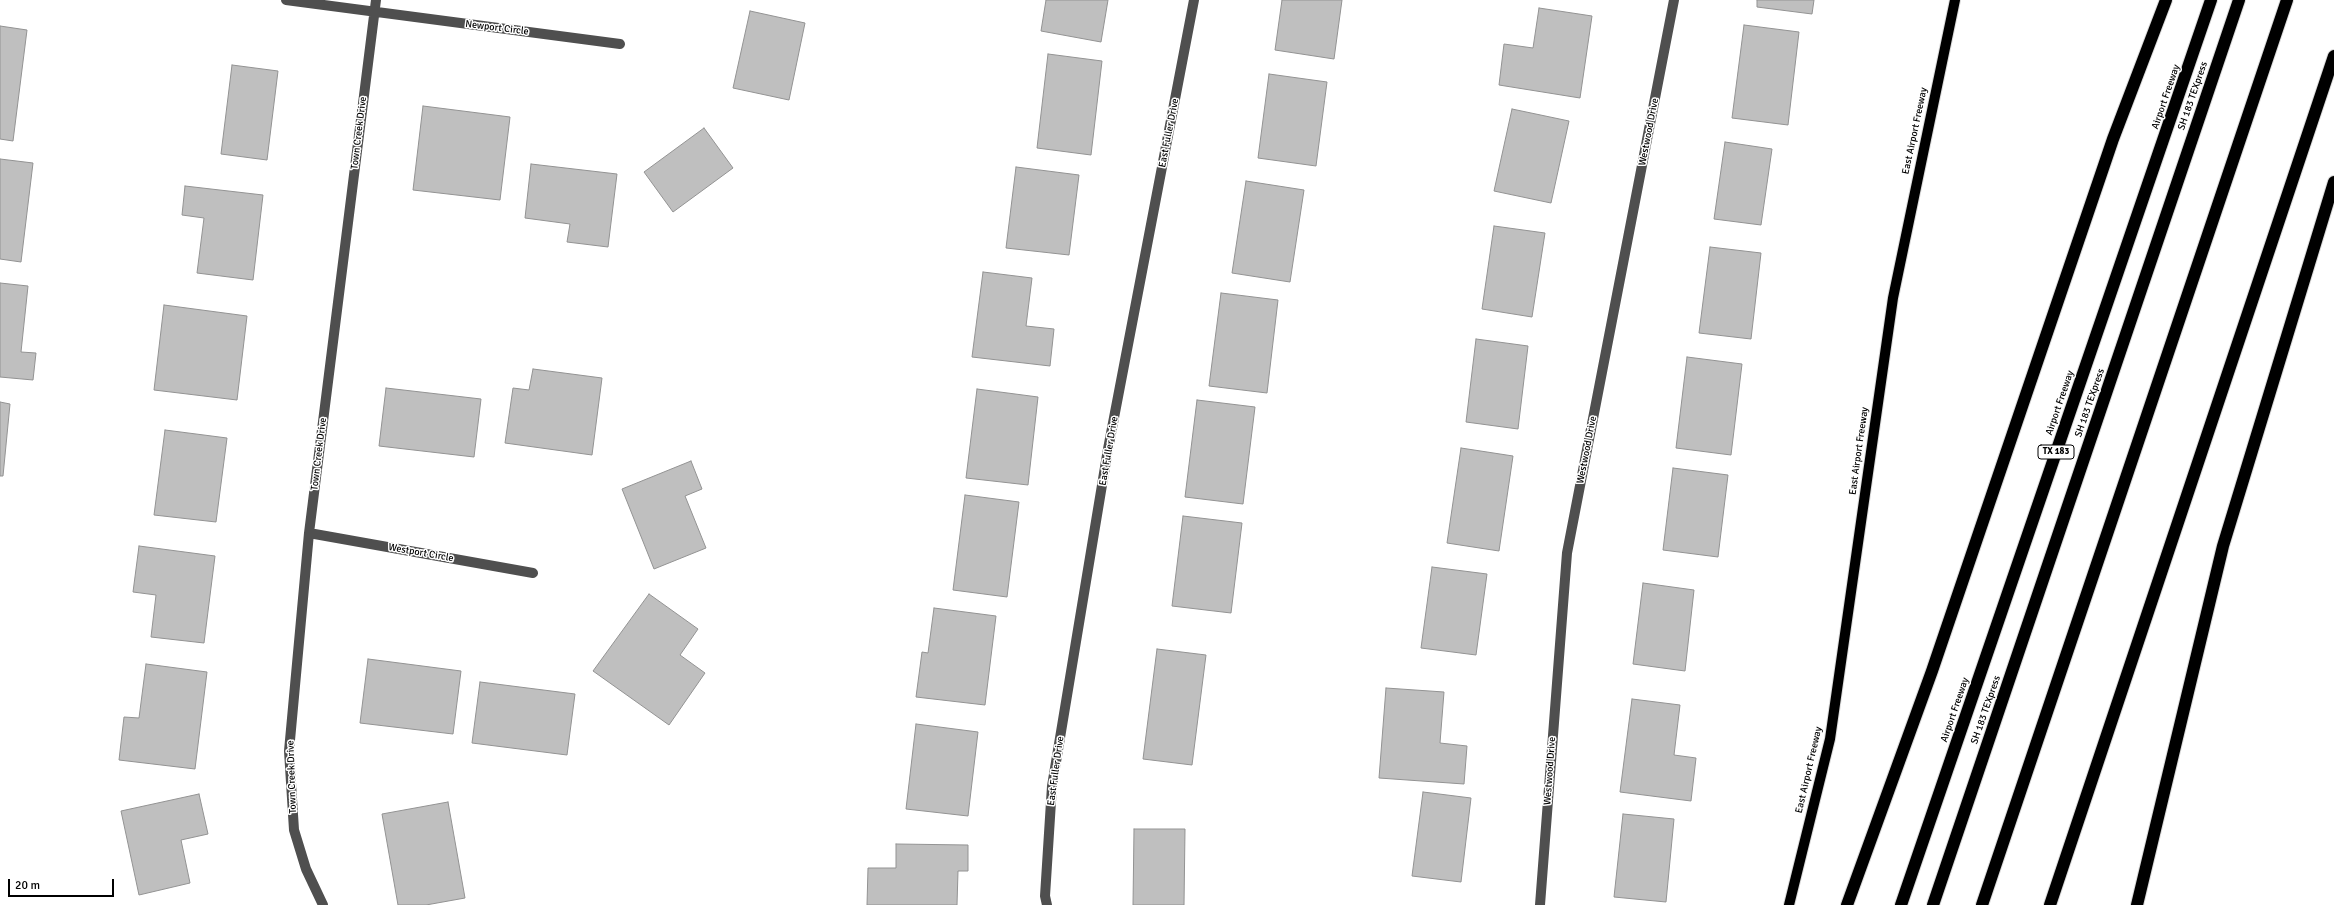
<!DOCTYPE html>
<style>
body{margin:0}
#map{position:relative;width:2334px;height:905px;overflow:hidden;background:#fff;font-family:Signika,sans-serif}
canvas{display:block}
.scale{position:absolute;left:8px;top:879px;width:106px;height:18px;box-sizing:border-box;border:2px solid #000;border-top:0;padding-left:5px;font-size:12px;line-height:14px;white-space:nowrap;color:#000;-webkit-text-stroke:3px #fff;paint-order:stroke}
</style>
<div id="map">
<canvas width="2334" height="905"></canvas>
<div class="scale">20 m</div>
</div>
<script>
const ctx = document.querySelector('canvas').getContext('2d');
ctx.lineJoin = 'round';
function fill(path, color) {
  ctx.fillStyle = color;
  ctx.fill(path, 'evenodd');
}
function poly(rows) {
  const path = new Path2D();
  for (const r of rows) {
    path.moveTo(r[0], r[1]);
    for (let i = 2; i < r.length; i += 2) path.lineTo(r[i], r[i + 1]);
  }
  return path;
}
function stroke(path, color, width, dash) {
  ctx.strokeStyle = color;
  ctx.lineWidth = width;
  ctx.lineCap = dash ? 'butt' : 'round';
  ctx.setLineDash(dash || []);
  ctx.stroke(path);
}
function write(font, color, halo, rows, align = 'center') {
  ctx.font = font + ' Signika,sans-serif';
  ctx.lineWidth = 3;
  ctx.setLineDash([]);
  ctx.textBaseline = 'middle';
  ctx.strokeStyle = halo;
  ctx.fillStyle = color;
  for (const [text, x, y, turn = 0] of rows) {
    ctx.save();
    ctx.translate(x, y);
    ctx.rotate((+turn || 0) * Math.PI / 180);
    ctx.textAlign = isNaN(turn) ? turn : align;
    if (halo) ctx.strokeText(text, 0, 0);
    ctx.fillText(text, 0, 0);
    ctx.restore();
  }
}
const building = poly([
 [1046,0,1108,0,1101,42,1041,31,1046,0],
 [1282,0,1342,0,1334,59,1275,50,1282,0],
 [1757,0,1814,0,1812,14,1757,7,1757,0],
 [1539,8,1592,16,1580,98,1499,85,1504,44,1533,48,1539,8],
 [750,11,805,23,789,100,733,88,750,11],
 [1744,25,1799,32,1788,125,1732,118,1744,25],
 [0,26,27,30,13,141,0,139,0,26],
 [1048,54,1102,61,1091,155,1037,148,1048,54],
 [232,65,278,71,267,160,221,154,232,65],
 [1269,74,1327,82,1316,166,1258,158,1269,74],
 [423,106,510,117,500,200,413,190,423,106],
 [1512,109,1569,121,1551,203,1494,191,1512,109],
 [704,128,733,168,673,212,644,172,704,128],
 [1725,142,1772,149,1761,225,1714,219,1725,142],
 [0,159,33,163,21,262,0,259,0,159],
 [531,164,617,174,608,247,567,242,570,224,525,218,531,164],
 [1016,167,1079,175,1069,255,1006,248,1016,167],
 [1246,181,1304,190,1290,282,1232,273,1246,181],
 [185,186,263,195,253,280,197,273,204,218,182,215,185,186],
 [1494,226,1545,233,1532,317,1482,309,1494,226],
 [1710,247,1761,253,1751,339,1699,333,1710,247],
 [983,272,1032,278,1026,326,1054,329,1050,366,972,357,983,272],
 [0,283,28,286,21,352,36,353,33,380,0,377,0,283],
 [1221,293,1278,300,1267,393,1209,386,1221,293],
 [164,305,247,316,237,400,154,390,164,305],
 [1476,339,1528,346,1518,429,1466,422,1476,339],
 [1687,357,1742,364,1731,455,1676,448,1687,357],
 [533,369,602,378,592,455,505,443,513,388,529,390,533,369],
 [386,388,481,399,474,457,379,446,386,388],
 [977,389,1038,397,1028,485,966,478,977,389],
 [1197,400,1255,407,1243,504,1185,497,1197,400],
 [0,402,10,404,3,476,0,476,0,402],
 [165,430,227,438,216,522,154,515,165,430],
 [1461,448,1513,456,1499,551,1447,543,1461,448],
 [691,461,702,489,685,496,706,548,654,569,622,489,691,461],
 [1673,468,1728,475,1718,557,1663,550,1673,468],
 [965,495,1019,502,1007,597,953,590,965,495],
 [1183,516,1242,523,1231,613,1172,606,1183,516],
 [139,546,215,556,204,643,151,637,156,595,133,592,139,546],
 [1432,567,1487,574,1476,655,1421,648,1432,567],
 [1643,583,1694,590,1685,671,1633,664,1643,583],
 [649,594,698,629,680,655,705,673,669,725,593,671,649,594],
 [934,608,996,616,985,705,916,697,922,652,928,653,934,608],
 [1157,649,1206,655,1192,765,1143,759,1157,649],
 [368,659,461,671,453,734,360,723,368,659],
 [146,664,207,672,195,769,119,760,124,717,139,718,146,664],
 [480,682,575,694,567,755,472,743,480,682],
 [1386,688,1444,692,1440,743,1467,746,1464,784,1379,778,1386,688],
 [1632,699,1680,705,1674,755,1696,758,1691,801,1620,792,1632,699],
 [916,724,978,732,968,816,906,809,916,724],
 [1423,792,1471,798,1461,882,1412,876,1423,792],
 [199,794,208,834,181,840,190,883,139,895,121,811,199,794],
 [448,802,465,898,426,905,398,905,382,814,448,802],
 [1623,814,1674,819,1666,902,1614,897,1623,814],
 [1134,829,1185,829,1184,905,1133,905,1134,829],
 [896,844,968,845,968,871,958,871,957,905,867,905,868,868,896,868,896,844]
]);
const minor = poly([
 [286,0,620,44],
 [309,533,533,573],
 [323,905,306,869,294,830,289,751,309,533,376,0],
 [1047,905,1045,896,1052,786,1108,449,1194,0],
 [1540,905,1567,553,1674,0]
]);
const major = poly([
 [1789,905,1830,739,1893,298,1955,0]
]);
const highway = poly([
 [1847,905,1932,671,2113,139,2166,0],
 [1901,905,2211,0],
 [1933,905,2239,0],
 [1982,905,2287,0],
 [2050,905,2334,56],
 [2137,905,2223,546,2334,182]
]);
const shields = [
 [2056,452,36]
];
const shieldNames = [
 ["TX 183",2056,452]
];
const streetNames = [
 ["Newport Circle",497,28,7],
 ["SH 183 TEXpress",2193,96,-71],
 ["Airport Freeway",2166,97,-71],
 ["East Airport Freeway",1915,131,-78],
 ["Westwood Drive",1649,132,-79],
 ["Town Creek Drive",359,133,-83],
 ["East Fuller Drive",1169,133,-79],
 ["Airport Freeway",2060,403,-71],
 ["SH 183 TEXpress",2090,403,-71],
 ["Westwood Drive",1587,450,-79],
 ["East Fuller Drive",1109,451,-80],
 ["East Airport Freeway",1859,451,-82],
 ["Town Creek Drive",319,454,-83],
 ["Westport Circle",421,553,10],
 ["Airport Freeway",1955,710,-71],
 ["SH 183 TEXpress",1986,710,-71],
 ["East Airport Freeway",1809,770,-77],
 ["East Fuller Drive",1056,771,-82],
 ["Westwood Drive",1550,771,-86],
 ["Town Creek Drive",292,777,-92]
];
fill(building, '#bfbfbf');
stroke(building, '#939393', 1);
stroke(major, '#dbdbdb', 12);
stroke(highway, '#dbdbdb', 14);
stroke(minor, '#4f4f4f', 10);
stroke(major, '#000', 10);
stroke(highway, '#000', 12);
for (const [x, y, w] of shields) {
  const box = new Path2D();
  box.roundRect(x - w / 2, y - 7, w, 14, 3);
  ctx.fillStyle = '#fff';
  ctx.fill(box);
  stroke(box, '#000', 1);
}
write('bold 9px', '#000', null, shieldNames);
write('10px', '#000', '#fff', streetNames);
</script>
